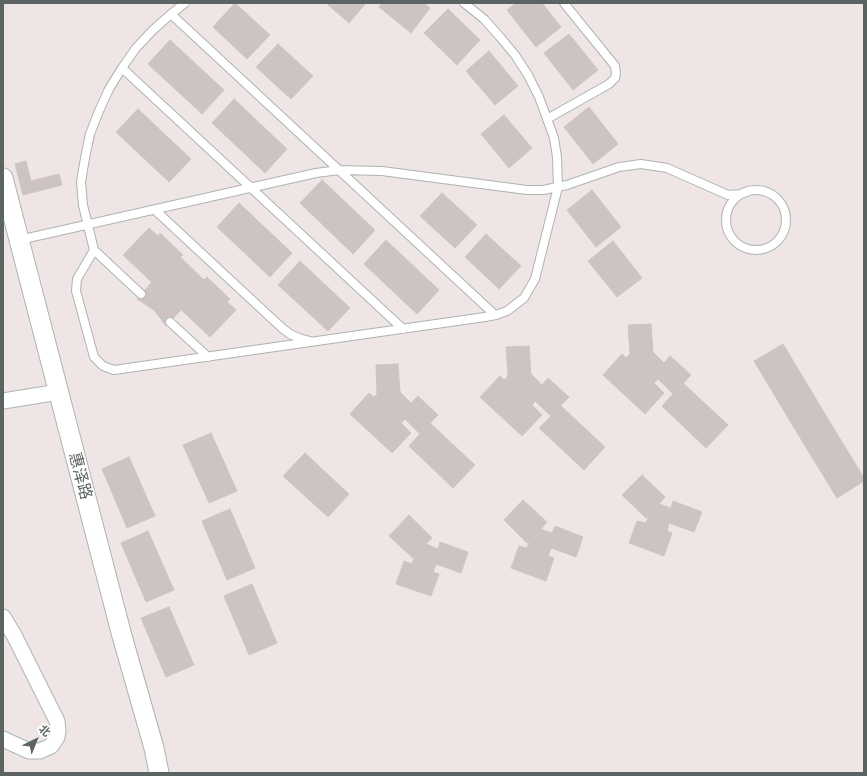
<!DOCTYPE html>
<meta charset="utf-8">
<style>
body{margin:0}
#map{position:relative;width:867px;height:776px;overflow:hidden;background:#eee5e4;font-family:"Alegreya Sans","Noto Sans SC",sans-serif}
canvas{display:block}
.frame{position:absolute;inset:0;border:4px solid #5c6463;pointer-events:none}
.north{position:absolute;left:16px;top:720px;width:40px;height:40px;-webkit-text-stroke:3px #fff;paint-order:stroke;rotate:43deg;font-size:11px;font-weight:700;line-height:16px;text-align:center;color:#5c6463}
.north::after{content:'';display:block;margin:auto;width:14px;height:18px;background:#5c6463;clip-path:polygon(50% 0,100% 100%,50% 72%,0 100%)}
</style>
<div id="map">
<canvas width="867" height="776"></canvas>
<div class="frame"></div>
<div class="north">北</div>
</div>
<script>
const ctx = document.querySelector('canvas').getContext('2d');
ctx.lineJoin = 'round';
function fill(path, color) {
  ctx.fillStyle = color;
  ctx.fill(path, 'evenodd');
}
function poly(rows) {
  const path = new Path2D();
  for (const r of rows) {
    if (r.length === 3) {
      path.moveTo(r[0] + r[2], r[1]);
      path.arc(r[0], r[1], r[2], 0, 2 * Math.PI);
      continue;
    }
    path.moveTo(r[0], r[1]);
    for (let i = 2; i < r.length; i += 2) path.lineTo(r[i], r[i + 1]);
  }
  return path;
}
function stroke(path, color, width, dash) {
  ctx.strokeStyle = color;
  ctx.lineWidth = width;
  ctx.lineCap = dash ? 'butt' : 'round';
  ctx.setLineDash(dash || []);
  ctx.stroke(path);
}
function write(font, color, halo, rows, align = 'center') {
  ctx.font = font + ' "Alegreya Sans","Noto Sans SC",sans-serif';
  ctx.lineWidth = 3;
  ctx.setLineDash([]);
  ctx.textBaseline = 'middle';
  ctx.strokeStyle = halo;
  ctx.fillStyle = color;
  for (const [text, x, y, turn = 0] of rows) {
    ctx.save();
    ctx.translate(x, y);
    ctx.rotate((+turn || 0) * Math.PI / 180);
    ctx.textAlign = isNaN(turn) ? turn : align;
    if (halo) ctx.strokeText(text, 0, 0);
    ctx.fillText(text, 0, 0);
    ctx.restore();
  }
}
const building = poly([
 [235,3,270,35,247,59,213,27,235,3],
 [326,3,366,3,349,23,326,3],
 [382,3,424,3,430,8,411,33,379,7,382,3],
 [516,3,542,3,561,27,536,47,507,10,516,3],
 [448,9,480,40,457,65,424,33,448,9],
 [569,34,598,70,573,90,544,53,569,34],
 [170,40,224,90,202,114,148,64,170,40],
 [278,44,313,76,291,99,256,67,278,44],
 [489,51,518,86,495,105,466,71,489,51],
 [234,99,287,149,265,173,212,123,234,99],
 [589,107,618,144,593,164,564,127,589,107],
 [138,109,191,159,169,182,116,132,138,109],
 [504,115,532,148,509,168,481,134,504,115],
 [26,161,31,181,59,174,62,185,23,195,15,164,26,161],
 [322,180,375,230,353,254,300,203,322,180],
 [592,190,621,227,596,247,567,210,592,190],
 [442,193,477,225,455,248,420,216,442,193],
 [239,203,292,253,270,277,217,227,239,203],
 [149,228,158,236,160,233,183,255,180,257,204,280,207,277,230,299,227,302,236,310,210,337,123,255,149,228],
 [486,234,521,266,499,289,465,257,486,234],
 [386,240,439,290,417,314,364,264,386,240],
 [613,241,642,278,617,297,588,261,613,241],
 [300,261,350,308,328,331,278,285,300,261],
 [152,282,181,310,166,326,154,310,137,299,152,282],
 [651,324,653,352,664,363,670,356,691,375,673,394,658,379,654,383,664,393,645,414,603,375,622,354,626,358,630,354,628,325,651,324],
 [783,344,825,414,796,431,754,361,783,344],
 [529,346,531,374,542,385,548,378,569,397,551,416,535,401,532,405,542,415,522,436,480,397,500,376,504,380,508,376,506,347,529,346],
 [398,364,400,392,411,403,418,396,438,415,420,434,405,419,401,423,411,433,392,453,350,414,369,393,374,397,377,394,376,365,398,364],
 [683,383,728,425,706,448,662,406,683,383],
 [561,406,605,447,584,470,539,428,561,406],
 [825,414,864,478,864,481,837,498,796,431,825,414],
 [430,423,475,465,453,488,409,446,430,423],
 [211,433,237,491,209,503,183,445,211,433],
 [305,453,349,494,328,517,283,476,305,453],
 [129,457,155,516,127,528,102,469,129,457],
 [642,475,665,497,659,504,671,508,673,501,702,512,694,532,669,523,667,531,672,533,664,556,629,543,637,521,646,523,649,515,646,518,622,495,642,475],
 [523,500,547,522,541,529,552,533,555,526,583,537,576,557,551,548,548,556,554,558,546,581,511,568,519,546,527,548,530,540,527,543,504,520,523,500],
 [230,509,255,568,227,580,202,521,230,509],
 [409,515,432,538,426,544,438,549,440,542,468,552,461,573,436,564,433,572,439,574,431,596,396,584,404,561,412,564,415,556,413,558,389,536,409,515],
 [148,531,174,590,146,602,121,543,148,531],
 [252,584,277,643,249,655,224,596,252,584],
 [169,607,194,665,166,677,141,618,169,607]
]);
const service = poly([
 [185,3,171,14,153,30,136,48,122,68,109,89,99,111,90,134,85,158,81,182,83,205,94,250,77,279,76,291,94,357,103,366,114,370,485,317,496,315,507,311,524,298,535,279,558,187,557,157,554,138,539,97,528,75,515,55,500,37,484,19,464,3],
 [171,14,495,315],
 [122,68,403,329],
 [547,119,609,84,615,78,616,74,615,66,564,3],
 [756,220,30],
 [155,210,282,328,290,334,299,338,310,341],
 [19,240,316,173,339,170,382,171,527,190,543,190,567,185,619,167,641,164,667,168,728,195,741,194,747,192],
 [94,250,141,294],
 [170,322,208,357]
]);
const minor = poly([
 [3,401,59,392],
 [3,617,14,635,57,721,58,731,57,737,51,746,40,751,29,751,3,739]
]);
const tertiary = poly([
 [3,178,122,636,154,748,159,773]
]);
const streetNames = [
 ["惠泽路",80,476,75]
];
fill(building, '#ccc3c2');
stroke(building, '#d2c3c3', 1);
stroke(service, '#adb4b4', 10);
stroke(minor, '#adb4b4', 17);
stroke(tertiary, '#adb4b4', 21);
stroke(service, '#fff', 8);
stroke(minor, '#fff', 15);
stroke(tertiary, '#fff', 19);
write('16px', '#5c6463', '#fff', streetNames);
</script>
